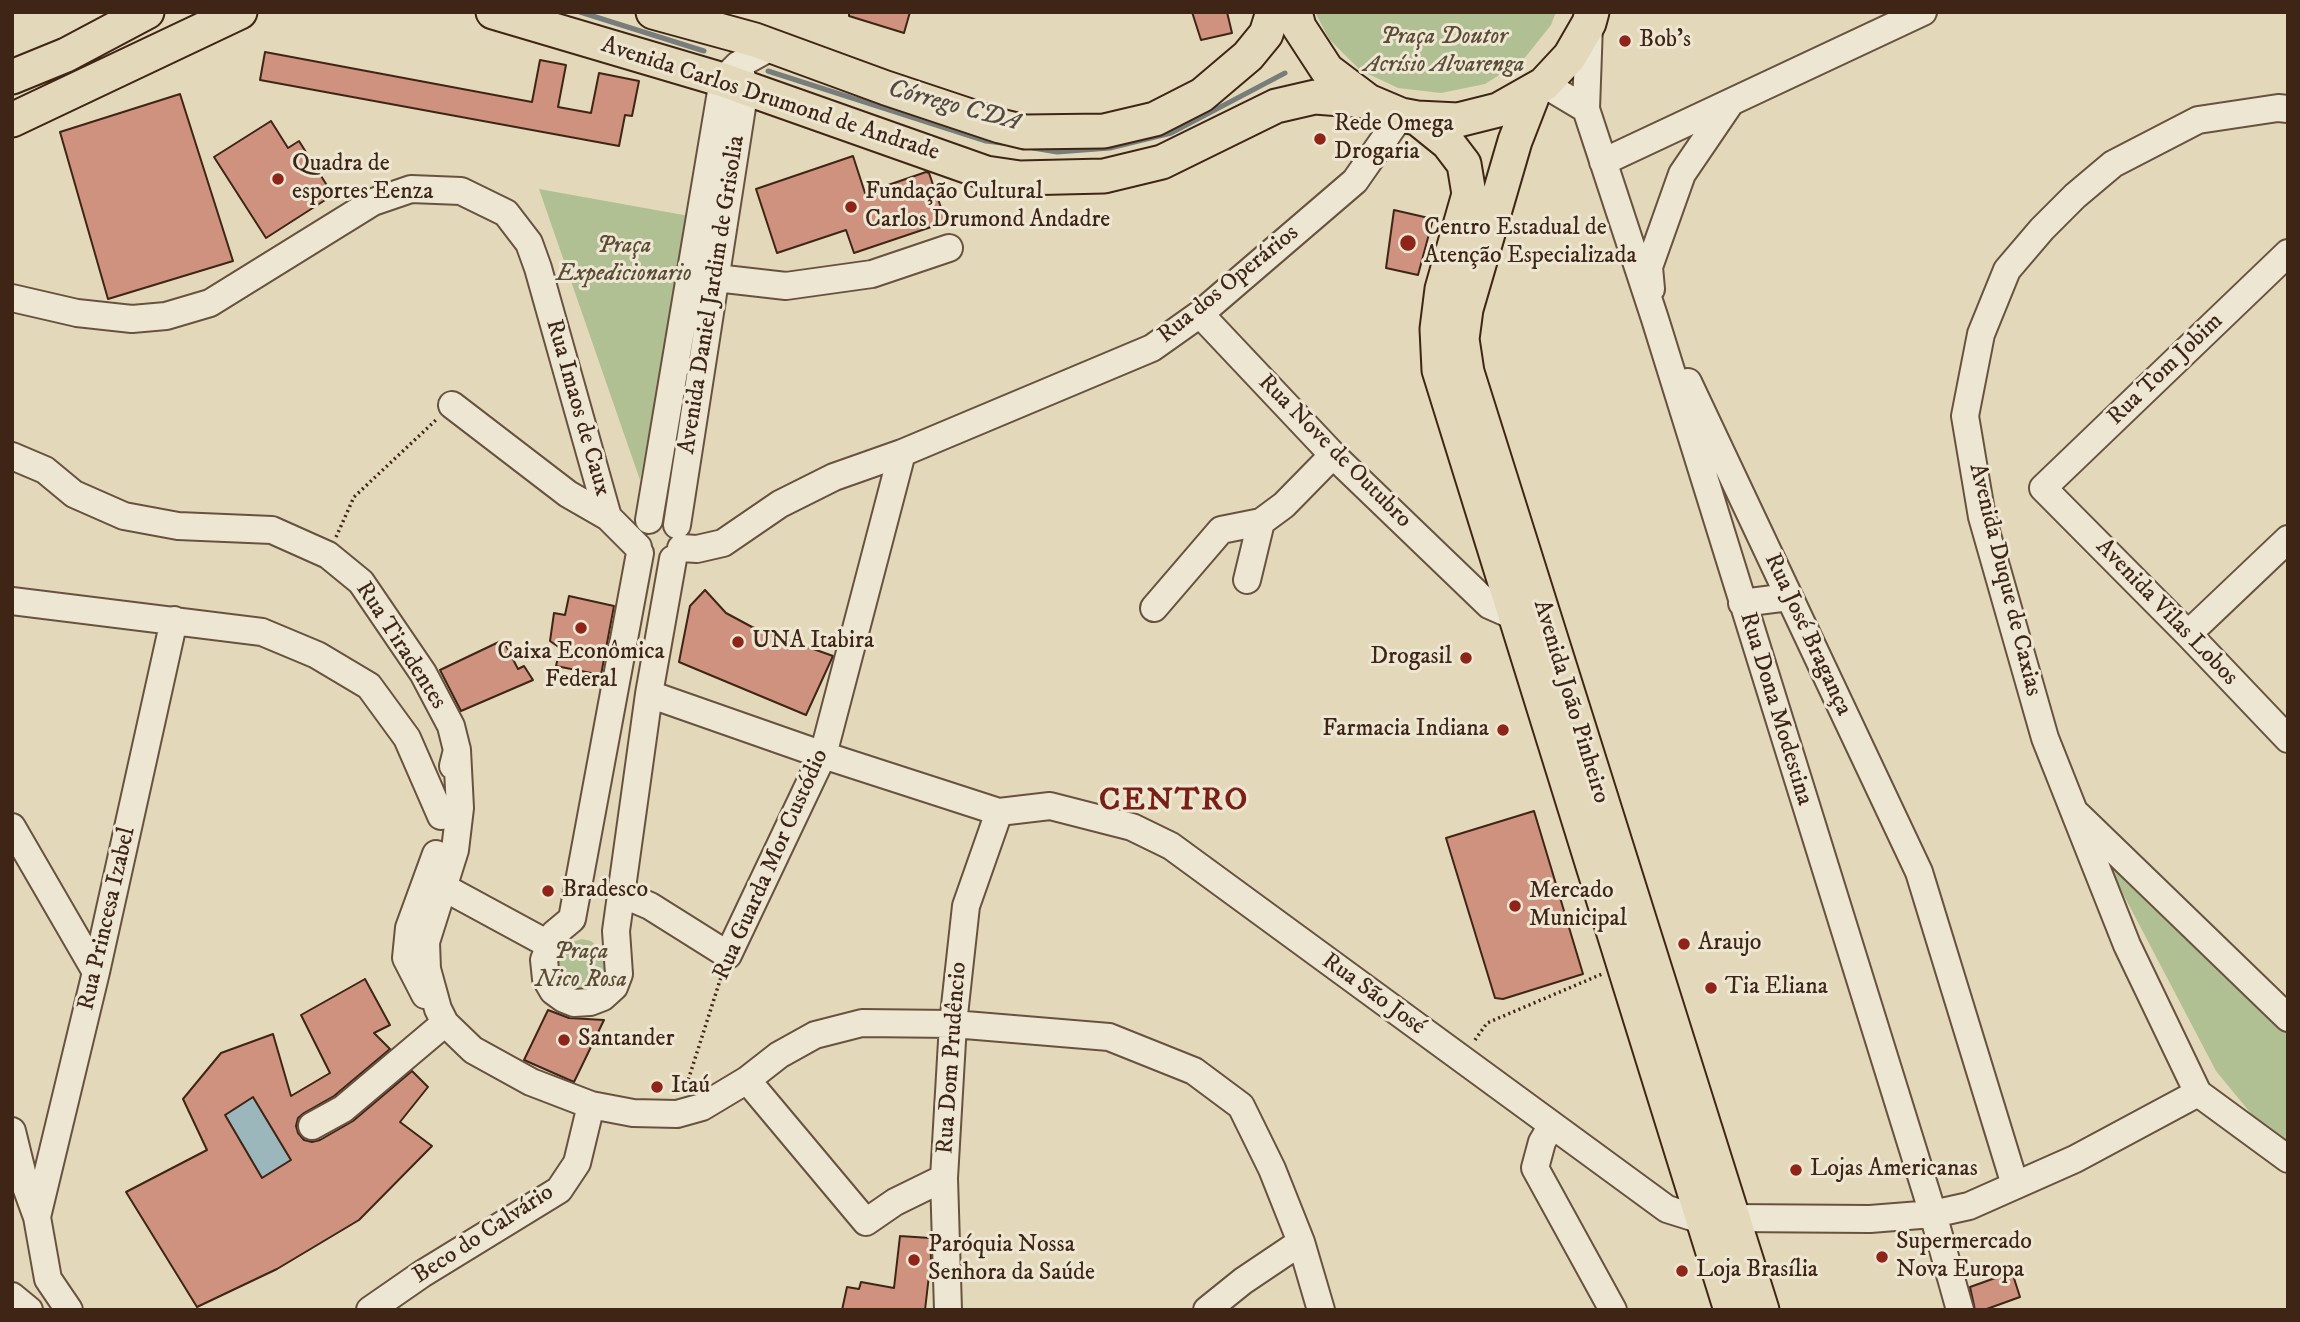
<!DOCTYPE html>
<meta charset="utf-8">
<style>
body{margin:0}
#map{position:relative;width:2300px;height:1322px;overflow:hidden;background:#e3d9ba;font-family:"IM FELL DW Pica",serif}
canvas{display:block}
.frame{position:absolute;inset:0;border:14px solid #3f2516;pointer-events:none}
</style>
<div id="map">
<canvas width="2300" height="1322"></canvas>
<div class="frame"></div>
</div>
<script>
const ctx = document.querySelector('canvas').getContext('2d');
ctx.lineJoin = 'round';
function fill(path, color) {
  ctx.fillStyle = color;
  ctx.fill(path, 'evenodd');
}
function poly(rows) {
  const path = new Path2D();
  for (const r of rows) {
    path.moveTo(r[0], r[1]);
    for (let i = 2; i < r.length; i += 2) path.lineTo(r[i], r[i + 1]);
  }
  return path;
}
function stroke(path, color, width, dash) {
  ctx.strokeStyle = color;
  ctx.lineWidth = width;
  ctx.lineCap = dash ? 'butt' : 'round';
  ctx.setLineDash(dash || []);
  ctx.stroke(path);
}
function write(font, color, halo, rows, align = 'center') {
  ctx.font = font + ' "IM FELL DW Pica",serif';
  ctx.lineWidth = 6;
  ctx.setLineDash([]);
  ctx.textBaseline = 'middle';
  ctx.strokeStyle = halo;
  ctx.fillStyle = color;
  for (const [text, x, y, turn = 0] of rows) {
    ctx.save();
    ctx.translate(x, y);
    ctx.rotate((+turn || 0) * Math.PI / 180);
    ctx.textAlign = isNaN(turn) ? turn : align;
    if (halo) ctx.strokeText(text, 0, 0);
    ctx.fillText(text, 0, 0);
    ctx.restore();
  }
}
const green = poly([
 [1315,12,1556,12,1551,25,1523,60,1485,84,1441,93,1398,88,1360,70,1329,39],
 [539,189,689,216,640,480],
 [2100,850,2288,1033,2288,1145,2262,1127,2216,1071],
 [582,939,591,941,604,952,608,969,600,986,584,994,560,984,555,958,565,944]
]);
const water = poly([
 [253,1097,291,1160,262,1178,225,1115,253,1097]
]);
const stream = poly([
 [580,12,704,51],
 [768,71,986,141,1002,143],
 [1033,148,1057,152,1110,148,1171,133,1285,73]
]);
const building = poly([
 [849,12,910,12,904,33,849,16,849,12],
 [1192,12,1227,12,1232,33,1201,40,1192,12],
 [265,52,532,102,540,60,566,65,558,107,591,113,599,73,639,81,632,116,625,115,619,146,260,80,265,52],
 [180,94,233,261,108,299,60,132,180,94],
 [271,121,288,148,299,141,333,195,266,238,214,157,271,121],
 [853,156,865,193,926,172,929,173,946,222,854,253,846,230,777,253,756,189,853,156],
 [1394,210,1433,219,1418,275,1386,268,1394,210],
 [705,590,726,613,752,627,833,656,806,715,679,662,690,606,705,590],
 [569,596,614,606,601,675,556,666,560,648,550,641,554,613,565,615,569,596],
 [503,640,518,669,524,666,533,680,461,711,440,670,503,640],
 [1534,811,1583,974,1503,999,1495,998,1446,838,1534,811],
 [365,979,390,1025,374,1033,390,1049,334,1096,304,1113,298,1118,296,1126,298,1133,304,1140,312,1142,320,1140,353,1121,412,1071,428,1087,400,1122,432,1146,359,1220,277,1269,197,1307,126,1192,207,1150,183,1099,221,1053,273,1034,291,1096,330,1073,301,1015,365,979],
 [253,1097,291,1160,262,1178,225,1115,253,1097],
 [548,1010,569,1018,604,1020,574,1082,524,1060,548,1010],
 [900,1236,930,1238,931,1258,925,1310,842,1310,847,1287,859,1289,861,1282,894,1288,900,1236],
 [2012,1272,2020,1297,1984,1310,1975,1310,1970,1287,2012,1272]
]);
const path = poly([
 [336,537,354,497,437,419],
 [1475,1040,1487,1023,1602,974],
 [685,1090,722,974]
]);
const minor = poly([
 [1589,25,1586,109,1655,319,1933,1214,1960,1310],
 [1544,84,1586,109],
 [2288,109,2278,108,2198,120,2113,164,2075,196,2042,229,2007,270,1981,334,1965,416,1982,517,2045,738,2127,945,2198,1093,2288,1159],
 [1603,162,1923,12],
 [2288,253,2043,488,2188,634,2288,739],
 [716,278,786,286,872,274,949,248],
 [1651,289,1649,267,1682,174,1731,102],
 [12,298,77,313,132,319,166,316,210,303,373,202,411,189,461,191,506,213,529,243,538,268,608,517],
 [1200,314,1333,455,1489,605,1514,616],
 [1688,382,1919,872,2015,1185],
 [452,405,568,494,608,517,638,547],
 [12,456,45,470,74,494,124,516,178,526,272,530,328,555,361,582,423,673,451,726,457,750,453,766],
 [649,520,723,80,738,65,771,47],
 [677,525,745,88,740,71],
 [681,548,697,549,723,543,780,504,834,477,902,453,1152,348,1200,314,1355,181,1401,115],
 [640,553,572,919,554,934,544,960,546,979,553,991,564,999,574,1003,590,1002,603,997,614,987,619,974,616,931,649,694,673,559],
 [1247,580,1261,522],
 [12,601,262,632,317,655,369,686,407,738,441,816],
 [1742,603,1789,597],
 [1154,608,1221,530,1261,522,1284,505,1333,455],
 [2188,634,2288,539],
 [649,694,823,755,999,812,1050,806,1132,827,1171,846,1667,1209,1702,1220],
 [457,750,460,808,455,850,426,942,427,969,438,1009,445,1023,473,1050,531,1082,591,1105,633,1113,677,1114,702,1107,747,1080,779,1055,815,1035,862,1023,953,1024,1109,1037,1194,1071,1241,1106,1272,1169,1301,1242,1321,1310],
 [2078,815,2288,1018],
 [12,827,96,972],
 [443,887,548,944],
 [622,894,650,906,728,955,823,755,902,453],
 [425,995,406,958,409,928,436,854],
 [747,1080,866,1222,895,1202,944,1178],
 [1552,1125,1542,1142,1535,1168,1613,1310],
 [312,1126,343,1109,445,1023],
 [12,1131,25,1184,37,1217,48,1279,69,1310],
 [37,1217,96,972,174,620],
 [1732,1218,1870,1219,1933,1214,1969,1206,2075,1159,2198,1093],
 [12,1296,29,1310],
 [370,1310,422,1274,559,1190,577,1163,591,1105],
 [948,1310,944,1178,953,1024,966,906,999,812],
 [1207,1310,1243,1281,1301,1242]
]);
const major = poly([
 [493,12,723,80,986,173,1020,178,1104,176,1162,162,1276,106,1315,97,1368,101],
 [653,12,755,40,886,88,1000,126,1025,132,1104,131,1155,119,1202,95,1248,56,1266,34,1273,12],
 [1295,12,1299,27,1327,70,1368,101,1401,115,1417,118,1458,120,1498,110,1544,84,1570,56,1589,23,1592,12],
 [12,77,66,55,147,12],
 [1534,92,1515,141,1466,309,1462,339,1467,372,1762,1310],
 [1417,118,1448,143,1464,164,1469,194,1442,289,1437,329,1439,370,1731,1310],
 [12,120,240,12]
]);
const markers = [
 [1625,41,7,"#8f2418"],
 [1320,139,7,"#8f2418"],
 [278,179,7,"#8f2418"],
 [851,207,7,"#8f2418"],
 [1408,243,9,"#8f2418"],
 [581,628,7,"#8f2418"],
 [738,642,7,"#8f2418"],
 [1466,658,7,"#8f2418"],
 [1503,730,7,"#8f2418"],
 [548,891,7,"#8f2418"],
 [1515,906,7,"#8f2418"],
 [1684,944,7,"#8f2418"],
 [1711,988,7,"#8f2418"],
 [564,1040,7,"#8f2418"],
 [657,1087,7,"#8f2418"],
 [1796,1170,7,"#8f2418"],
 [1882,1257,7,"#8f2418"],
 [914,1260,7,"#8f2418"],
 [1682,1271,7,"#8f2418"]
];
const parkNames = [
 ["Praça Doutor",1444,38],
 ["Acrísio Alvarenga",1444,66],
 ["Praça",624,247],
 ["Expedicionario",624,275],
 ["Praça",581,953],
 ["Nico Rosa",581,981]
];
const poiNames = [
 ["Bob's",1639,41],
 ["Rede Omega",1334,125],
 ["Drogaria",1334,153],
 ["Quadra de",292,165],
 ["esportes Eenza",292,193],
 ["Fundação Cultural",865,193],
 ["Carlos Drumond Andadre",865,221],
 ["Centro Estadual de",1424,229],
 ["Atenção Especializada",1424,257],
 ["UNA Itabira",752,642],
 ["Caixa Econômica",581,653,"center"],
 ["Federal",581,681,"center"],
 ["Drogasil",1452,658,"right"],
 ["Farmacia Indiana",1489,730,"right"],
 ["Bradesco",562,891],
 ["Mercado",1529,892],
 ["Municipal",1529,920],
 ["Araujo",1698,944],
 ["Tia Eliana",1725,988],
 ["Santander",578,1040],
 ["Itaú",671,1087],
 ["Lojas Americanas",1810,1170],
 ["Supermercado",1896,1243],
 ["Nova Europa",1896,1271],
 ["Paróquia Nossa",928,1246],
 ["Senhora da Saúde",928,1274],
 ["Loja Brasília",1696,1271]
];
const streetNames = [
 ["Avenida Carlos Drumond de Andrade",770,100,18],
 ["Rua dos Operários",1229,285,-39],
 ["Avenida Daniel Jardim de Grisolia",713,295,-81],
 ["Rua Tom Jobim",2166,370,-44],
 ["Rua Imaos de Caux",577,408,74],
 ["Rua Nove de Outubro",1334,452,45],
 ["Avenida Duque de Caxias",2004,580,76],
 ["Avenida Vilas Lobos",2166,613,46],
 ["Rua José Bragança",1807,635,65],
 ["Rua Tiradentes",400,646,57],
 ["Avenida João Pinheiro",1570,702,73],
 ["Rua Dona Modestina",1775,709,73],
 ["Rua Guarda Mor Custódio",772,865,-66],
 ["Rua Princesa Izabel",108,919,-77],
 ["Rua São José",1373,995,36],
 ["Rua Dom Prudêncio",953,1058,-86],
 ["Beco do Calvário",484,1235,-33]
];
const waterNames = [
 ["Córrego CDA",954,107,15]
];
const districtNames = [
 ["CENTRO",1174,802]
];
fill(green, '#b0c092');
fill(water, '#9cb7bc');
stroke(water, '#777d7a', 2);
stroke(stream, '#777d7a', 5);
fill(building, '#ce927e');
stroke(building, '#3f2516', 2);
stroke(minor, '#68523f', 30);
stroke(major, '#3f2516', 37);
stroke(path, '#3f2516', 3.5, [2, 3.5]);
stroke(minor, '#ede6d2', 26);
stroke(major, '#e3d9ba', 33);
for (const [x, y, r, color] of markers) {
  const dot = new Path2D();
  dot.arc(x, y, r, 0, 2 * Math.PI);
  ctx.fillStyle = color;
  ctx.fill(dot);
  stroke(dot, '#ede6d2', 2.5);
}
write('italic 24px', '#5b4c35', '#ede6d2', parkNames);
write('24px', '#3f2516', '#ede6d2', poiNames, 'left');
write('24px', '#3f2516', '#ede6d2', streetNames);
write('italic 26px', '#564a40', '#ede6d2', waterNames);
ctx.letterSpacing = '2px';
write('bold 32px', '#7a1f14', '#ede6d2', districtNames);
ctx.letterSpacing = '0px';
</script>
